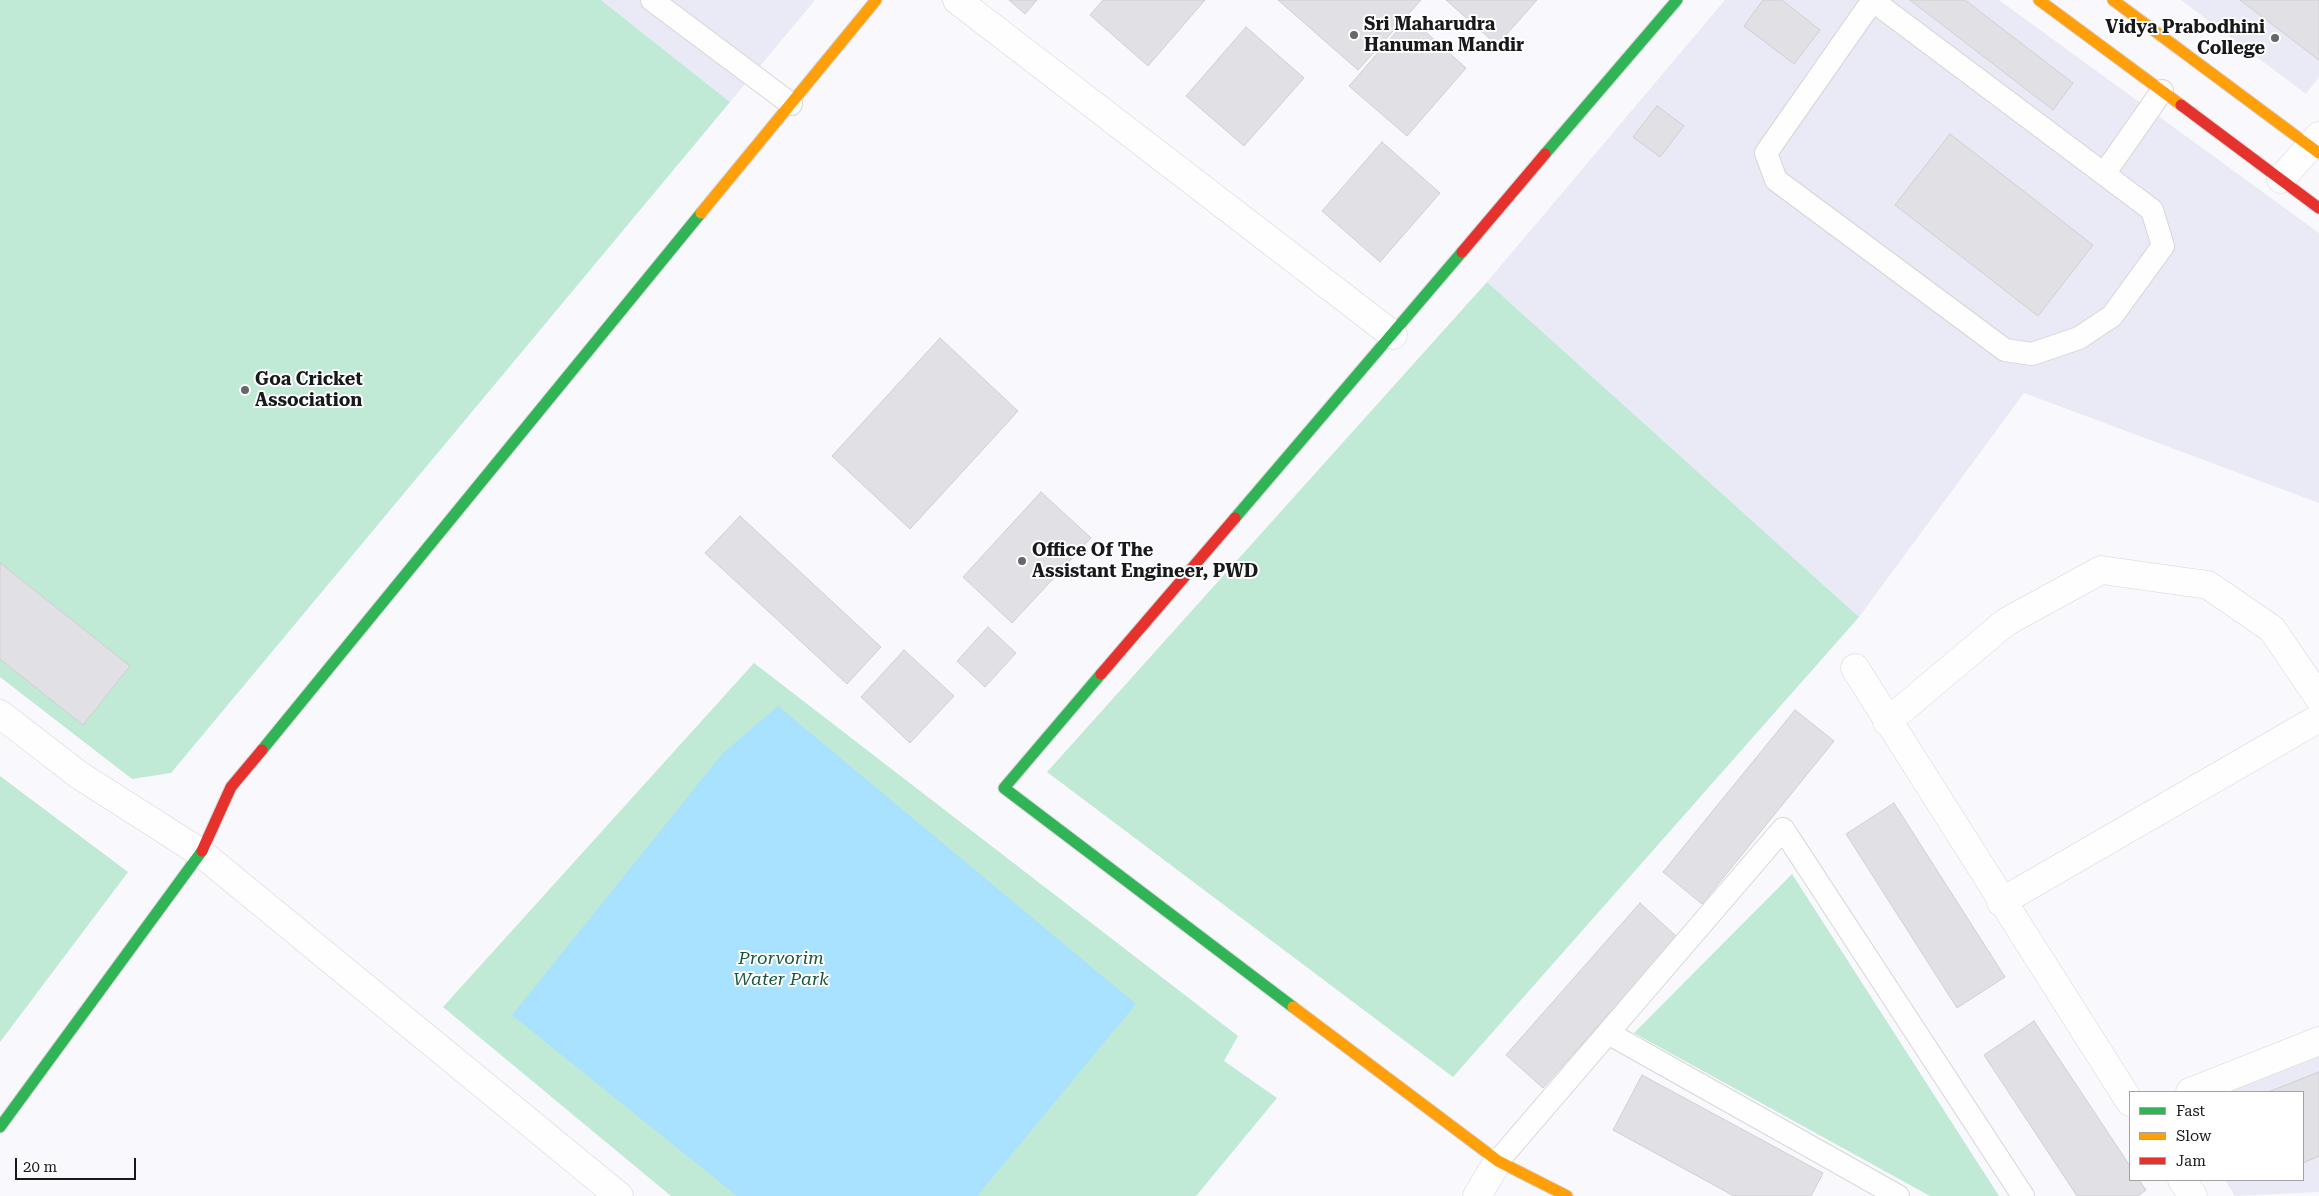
<!DOCTYPE html>
<style>
body{margin:0}
#map{position:relative;width:2319px;height:1196px;overflow:hidden;background:#f8f8fd;font-family:"Roboto Serif",serif}
canvas{display:block}
.legend{position:absolute;left:2129px;top:1091px;width:175px;height:90px;box-sizing:border-box;background:#fff;border:1px solid #a3a3a4;margin:0;padding:6px 9px;list-style:none;font-size:15px;color:#18191b}
.legend li{display:flex;align-items:center;gap:10px;height:25px}
.legend b{width:25px;border:1px solid #a3a3a4}
.scale{position:absolute;left:15px;top:1158px;width:121px;height:22px;box-sizing:border-box;border:2px solid #18191b;border-top:0;padding-left:6px;font-size:15px;line-height:18px;white-space:nowrap;color:#18191b;-webkit-text-stroke:4px #fff;paint-order:stroke}
</style>
<div id="map">
<canvas width="2319" height="1196"></canvas>
<ul class="legend">
<li><b style="height:6px;background:#30b455"></b>Fast</li>
<li><b style="height:6px;background:#ff9f0a"></b>Slow</li>
<li><b style="height:6px;background:#e5322d"></b>Jam</li>
</ul>
<div class="scale">20 m</div>
</div>
<script>
const ctx = document.querySelector('canvas').getContext('2d');
ctx.lineJoin = 'round';
function fill(path, color) {
  ctx.fillStyle = color;
  ctx.fill(path, 'evenodd');
}
function poly(rows) {
  const path = new Path2D();
  for (const r of rows) {
    path.moveTo(r[0], r[1]);
    for (let i = 2; i < r.length; i += 2) path.lineTo(r[i], r[i + 1]);
  }
  return path;
}
function stroke(path, color, width, dash) {
  ctx.strokeStyle = color;
  ctx.lineWidth = width;
  ctx.lineCap = dash ? 'butt' : 'round';
  ctx.setLineDash(dash || []);
  ctx.stroke(path);
}
function write(font, color, halo, rows, align = 'center') {
  ctx.font = font + ' "Roboto Serif",serif';
  ctx.lineWidth = 4;
  ctx.setLineDash([]);
  ctx.textBaseline = 'middle';
  ctx.strokeStyle = halo;
  ctx.fillStyle = color;
  for (const [text, x, y, turn = 0] of rows) {
    ctx.save();
    ctx.translate(x, y);
    ctx.rotate((+turn || 0) * Math.PI / 180);
    ctx.textAlign = isNaN(turn) ? turn : align;
    if (halo) ctx.strokeText(text, 0, 0);
    ctx.fillText(text, 0, 0);
    ctx.restore();
  }
}
const built = poly([
 [601,0,815,0,730,102],
 [1725,0,1999,0,2319,233,2319,503,2024,393,1859,617,1487,282],
 [2181,0,2319,0,2319,77,2306,94],
 [2319,1052,2319,1192,2235,1196,2225,1180,2303,1180,2303,1092,2208,1092]
]);
const green = poly([
 [0,0,601,0,730,102,171,773,132,779,0,677],
 [1487,282,1859,617,1453,1077,1047,772],
 [754,663,1238,1036,1224,1061,1277,1098,1196,1196,671,1196,443,1007],
 [0,776,128,872,0,1042],
 [1792,874,1999,1196,1930,1196,1634,1033]
]);
const water = poly([
 [778,706,1136,1004,977,1196,737,1196,512,1015,723,753]
]);
const building = poly([
 [1009,0,1037,0,1025,14,1009,0],
 [1103,0,1205,0,1148,66,1090,15,1103,0],
 [1278,0,1421,0,1358,70,1278,0],
 [1446,0,1537,0,1497,45,1446,0],
 [1763,0,1782,0,1820,30,1794,64,1744,26,1763,0],
 [1910,0,1965,0,2073,83,2053,110,1910,0],
 [2240,0,2319,0,2319,60,2240,0],
 [1409,17,1466,68,1407,136,1349,86,1409,17],
 [1246,27,1304,78,1244,146,1186,96,1246,27],
 [1657,106,1684,126,1660,157,1633,137,1657,106],
 [1950,134,2093,245,2038,316,1895,205,1950,134],
 [1382,142,1440,193,1380,262,1322,211,1382,142],
 [940,338,1018,411,910,529,832,456,940,338],
 [1041,492,1091,538,1012,623,963,577,1041,492],
 [740,516,881,647,847,684,705,553,740,516],
 [0,563,130,666,83,725,0,659,0,563],
 [988,627,1016,653,985,687,957,661,988,627],
 [904,650,954,696,910,743,861,697,904,650],
 [1795,710,1834,741,1702,904,1663,872,1795,710],
 [1894,803,2005,977,1957,1008,1846,834,1894,803],
 [1640,903,1677,937,1543,1088,1506,1055,1640,903],
 [2034,1021,2130,1166,2130,1180,2139,1180,2146,1190,2138,1196,2077,1196,1984,1055,2034,1021],
 [2319,1072,2319,1156,2303,1163,2303,1092,2268,1092,2319,1072],
 [1642,1075,1823,1173,1811,1196,1734,1196,1613,1130,1642,1075]
]);
const lane = poly([
 [652,0,791,104],
 [1872,0,2152,210,2163,246,2112,316,2079,338,2032,354,2005,350,1776,180,1766,153,1873,0],
 [2104,174,2162,91],
 [1608,1033,1898,1196],
 [1498,1161,1783,829,2023,1196]
]);
const street = poly([
 [957,0,1393,335],
 [2281,179,2319,136],
 [1855,668,2130,1102],
 [0,714,79,775,201,853,619,1196],
 [1887,722,2006,622,2101,570,2208,585,2272,629,2319,698],
 [2001,902,2319,718],
 [2190,1092,2319,1041],
 [2182,1180,2193,1196],
 [1477,1196,1498,1161]
]);
const fast = poly([
 [1545,154,1677,0],
 [1235,518,1462,252],
 [1101,674,1004,788,1293,1007],
 [262,750,701,213],
 [0,1127,202,851]
]);
const slow = poly([
 [2039,0,2181,105],
 [2113,0,2319,153],
 [701,213,876,0],
 [1293,1007,1498,1161,1567,1196]
]);
const jam = poly([
 [2181,105,2319,208],
 [1462,252,1545,154],
 [1101,674,1235,518],
 [202,851,231,787,262,750]
]);
const markers = [
 [1354,35,5,"#66676a"],
 [2275,38,5,"#66676a"],
 [245,390,5,"#66676a"],
 [1022,561,5,"#66676a"]
];
const poiNames = [
 ["Sri Maharudra",1364,25],
 ["Hanuman Mandir",1364,46],
 ["Vidya Prabodhini",2265,28,"right"],
 ["College",2265,49,"right"],
 ["Goa Cricket",255,380],
 ["Association",255,401],
 ["Office Of The",1032,551],
 ["Assistant Engineer, PWD",1032,572]
];
const parkNames = [
 ["Prorvorim",781,959],
 ["Water Park",781,980]
];
fill(built, '#e9eaf5');
fill(green, '#c0e9d6');
fill(water, '#a8e2fe');
fill(building, '#e1e1e5');
stroke(building, '#d0cfd3', 1);
stroke(lane, '#d6d6d9', 24);
stroke(street, '#d6d6d9', 29);
stroke(fast, '#d6d6d9', 13);
stroke(slow, '#d6d6d9', 13);
stroke(jam, '#d6d6d9', 13);
stroke(lane, '#fefeff', 22);
stroke(street, '#fefeff', 28);
stroke(fast, '#30b455', 11);
stroke(slow, '#ff9f0a', 11);
stroke(jam, '#e5322d', 11);
for (const [x, y, r, color] of markers) {
  const dot = new Path2D();
  dot.arc(x, y, r, 0, 2 * Math.PI);
  ctx.fillStyle = color;
  ctx.fill(dot);
  stroke(dot, '#fff', 2);
}
write('bold 18px', '#18191b', '#fff', poiNames, 'left');
write('italic 18px', '#18563c', '#fff', parkNames);
</script>
